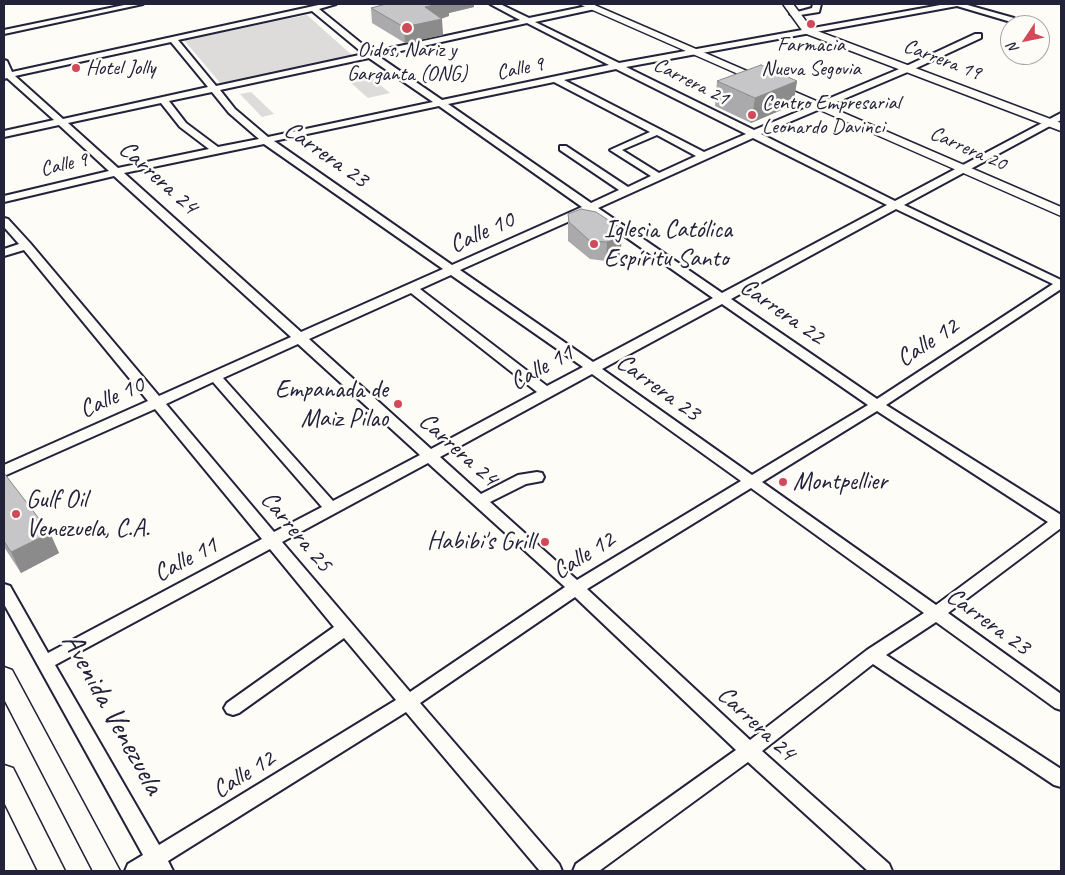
<!DOCTYPE html>
<meta charset="utf-8">
<style>
body{margin:0}
#map{position:relative;width:1065px;height:875px;overflow:hidden;background:#fdfcf7;font-family:Caveat,sans-serif}
canvas{display:block}
.frame{position:absolute;inset:0;border:5px solid #22223b;pointer-events:none}
.north{position:absolute;left:1000px;top:15px;width:50px;height:50px;box-sizing:border-box;background:#fdfcf7;border:1px solid #a5a5ac;border-radius:50%;rotate:236deg;font-size:14px;font-weight:700;line-height:20px;text-align:center;color:#22223b}
.north::after{content:'';display:block;margin:auto;width:18px;height:22px;background:#d1495b;clip-path:polygon(50% 0,100% 100%,50% 72%,0 100%)}
</style>
<div id="map">
<canvas width="1065" height="875"></canvas>
<div class="frame"></div>
<div class="north">N</div>
</div>
<script>
const ctx = document.querySelector('canvas').getContext('2d');
ctx.lineJoin = 'round';
function fill(path, color) {
  ctx.fillStyle = color;
  ctx.fill(path, 'evenodd');
}
function poly(rows) {
  const path = new Path2D();
  for (const r of rows) {
    path.moveTo(r[0], r[1]);
    for (let i = 2; i < r.length; i += 2) path.lineTo(r[i], r[i + 1]);
  }
  return path;
}
function stroke(path, color, width, dash) {
  ctx.strokeStyle = color;
  ctx.lineWidth = width;
  ctx.lineCap = dash ? 'butt' : 'round';
  ctx.setLineDash(dash || []);
  ctx.stroke(path);
}
function write(font, color, halo, rows, align = 'center') {
  ctx.font = font + ' Caveat,sans-serif';
  ctx.lineWidth = 5;
  ctx.setLineDash([]);
  ctx.textBaseline = 'middle';
  ctx.strokeStyle = halo;
  ctx.fillStyle = color;
  for (const [text, x, y, turn = 0] of rows) {
    ctx.save();
    ctx.translate(x, y);
    ctx.rotate((+turn || 0) * Math.PI / 180);
    ctx.textAlign = isNaN(turn) ? turn : align;
    if (halo) ctx.strokeText(text, 0, 0);
    ctx.fillText(text, 0, 0);
    ctx.restore();
  }
}
const green = poly([
 [307,15,353,56,221,84,184,40],
 [372,78,390,93,368,98,351,83],
 [251,92,274,114,262,117,240,94]
]);
const street = poly([
 [129,4,143,4,4,34,4,30,129,4],
 [323,4,336,4,319,9,372,52,520,20,490,4,500,4,529,18,592,5,595,5,595,9,535,22,619,63,946,4,964,4,1014,18,1014,22,1011,22,957,6,626,67,754,130,904,67,975,34,981,34,981,38,910,71,761,134,895,201,1061,113,1061,120,904,205,1061,280,1061,289,886,405,1061,515,1061,528,948,613,1061,694,1061,710,1055,708,936,622,886,655,1061,769,1061,787,1054,785,873,664,762,751,889,864,892,871,868,871,748,762,599,871,573,871,576,864,736,750,575,597,420,703,559,864,562,871,540,871,406,712,168,861,173,871,125,871,128,864,143,855,4,604,4,584,10,586,48,653,262,539,155,409,4,476,4,465,148,401,24,250,4,256,4,249,19,244,4,227,4,218,8,219,30,243,159,396,291,337,114,176,4,202,4,196,109,171,59,125,4,137,4,131,54,120,7,78,4,79,4,60,7,61,12,72,323,4],
 [312,11,364,54,216,86,178,40,312,11],
 [527,23,609,65,442,100,378,56,527,23],
 [171,42,208,87,63,119,15,76,171,42],
 [369,58,433,102,268,137,235,109,220,90,369,58],
 [616,69,746,134,704,152,564,80,616,69],
 [554,82,650,132,610,150,651,176,628,187,566,146,560,146,560,150,619,190,591,203,448,104,554,82],
 [212,92,229,113,259,139,218,147,186,123,169,101,212,92],
 [161,103,180,127,209,149,118,168,68,123,161,103],
 [439,106,582,207,452,265,274,141,439,106],
 [657,135,696,156,659,173,622,150,657,135],
 [753,138,887,205,722,293,598,208,753,138],
 [264,144,443,269,301,332,124,173,264,144],
 [896,209,1053,284,877,399,731,299,896,209],
 [590,212,713,298,593,362,460,270,590,212],
 [451,275,583,367,547,386,420,289,451,275],
 [411,293,537,392,431,449,309,339,411,293],
 [722,304,868,405,752,475,602,369,722,304],
 [298,344,420,455,333,501,223,378,298,344],
 [592,374,741,481,577,580,490,502,526,484,542,481,544,477,542,473,537,472,518,475,481,494,440,457,592,374],
 [213,382,322,507,274,532,166,404,213,382],
 [877,411,1048,522,936,605,762,482,877,411],
 [428,463,565,587,410,692,282,542,428,463],
 [751,488,924,613,867,650,750,740,587,589,751,488],
 [270,549,334,627,227,703,224,708,227,713,233,715,239,713,344,638,396,700,159,845,55,665,270,549],
 [813,4,821,4,819,12,794,16,790,14,812,8,813,4]
]);
const secondary = poly([
 [579,4,592,4,1061,207,1061,216,579,4],
 [783,4,793,4,812,29,1061,123,1061,131,804,33,783,4],
 [4,667,12,670,120,871,93,871,4,699,4,667],
 [4,765,13,768,65,871,38,871,4,802,4,765]
]);
const wall = poly([
 [386,4,474,4,474,7,449,13,449,16,441,19,443,35,405,43,372,23,371,8],
 [717,81,797,81,793,105,751,123,715,106],
 [568,214,622,229,621,248,619,257,606,261,590,259,568,241],
 [4,473,50,533,59,553,21,573,4,547]
]);
const shadedWall = poly([
 [438,4,474,4,474,7,449,13,449,16,433,21,442,19,443,35,405,43,404,27,425,7],
 [797,81,793,105,751,123,755,98],
 [622,229,621,248,619,257,606,261,607,242],
 [50,533,59,553,21,573,11,552]
]);
const building = poly([
 [386,4,438,4,425,7,442,19,404,27,371,8,386,4],
 [761,65,797,81,755,98,717,81,761,65],
 [581,209,596,212,622,229,620,238,607,242,590,241,569,222,568,214,581,209],
 [4,473,50,533,11,552,4,541,4,473]
]);
const markers = [
 [811,24,5,"#d1495b"],
 [407,28,6,"#d1495b"],
 [76,68,5,"#d1495b"],
 [752,115,5,"#d1495b"],
 [594,244,5,"#d1495b"],
 [398,404,5,"#d1495b"],
 [783,482,5,"#d1495b"],
 [16,514,5,"#d1495b"],
 [545,542,5,"#d1495b"]
];
const farPoinames = [
 ["Farmacia",811,45],
 ["Nueva Segovia",811,69],
 ["Oidos, Nariz y",407,50],
 ["Garganta (ONG)",407,74],
 ["Hotel Jolly",86,68,"left"],
 ["Centro Empresarial",762,103,"left"],
 ["Leonardo Davinci",762,127,"left"]
];
const farStreetnames = [
 ["Carrera 19",942,60,21],
 ["Calle 9",520,69,-12],
 ["Carrera 21",691,82,27],
 ["Carrera 20",968,149,24],
 ["Calle 9",64,165,-13]
];
const streetNames = [
 ["Carrera 23",326,155,35],
 ["Carrera 24",158,178,42],
 ["Calle 10",482,233,-24],
 ["Carrera 22",782,312,35],
 ["Calle 12",928,343,-33],
 ["Calle 11",542,368,-29],
 ["Carrera 23",658,388,36],
 ["Calle 10",112,398,-24],
 ["Carrera 24",458,450,42],
 ["Carrera 25",296,532,50],
 ["Calle 12",584,556,-32],
 ["Calle 11",186,560,-28],
 ["Carrera 23",988,622,36],
 ["Carrera 24",756,724,43],
 ["Calle 12",244,775,-32]
];
const poiNames = [
 ["Iglesia Católica",604,230],
 ["Espíritu Santo",604,259],
 ["Empanada de",388,390,"right"],
 ["Maiz Pilao",388,419,"right"],
 ["Montpellier",793,482],
 ["Gulf Oil",26,500],
 ["Venezuela, C.A.",26,529],
 ["Habibi's Grill",535,542,"right"]
];
const nearStreetnames = [
 ["Avenida Venezuela",112,714,61]
];
fill(green, '#dddcdb');
stroke(street, '#22223b', 4);
stroke(secondary, '#22223b', 3);
fill(street, '#fdfcf7');
fill(secondary, '#fdfcf7');
fill(wall, '#aaaaac');
fill(shadedWall, '#8b8b8c');
fill(building, '#c6c6c8');
stroke(building, '#8b8b8c', 1);
for (const [x, y, r, color] of markers) {
  const dot = new Path2D();
  dot.arc(x, y, r, 0, 2 * Math.PI);
  ctx.fillStyle = color;
  ctx.fill(dot);
  stroke(dot, '#fdfcf7', 2);
}
write('21px', '#22223b', '#fdfcf7', farPoinames);
write('21px', '#22223b', '#fdfcf7', farStreetnames);
write('25px', '#22223b', '#fdfcf7', streetNames);
write('25px', '#22223b', '#fdfcf7', poiNames, 'left');
write('30px', '#22223b', '#fdfcf7', nearStreetnames);
</script>
